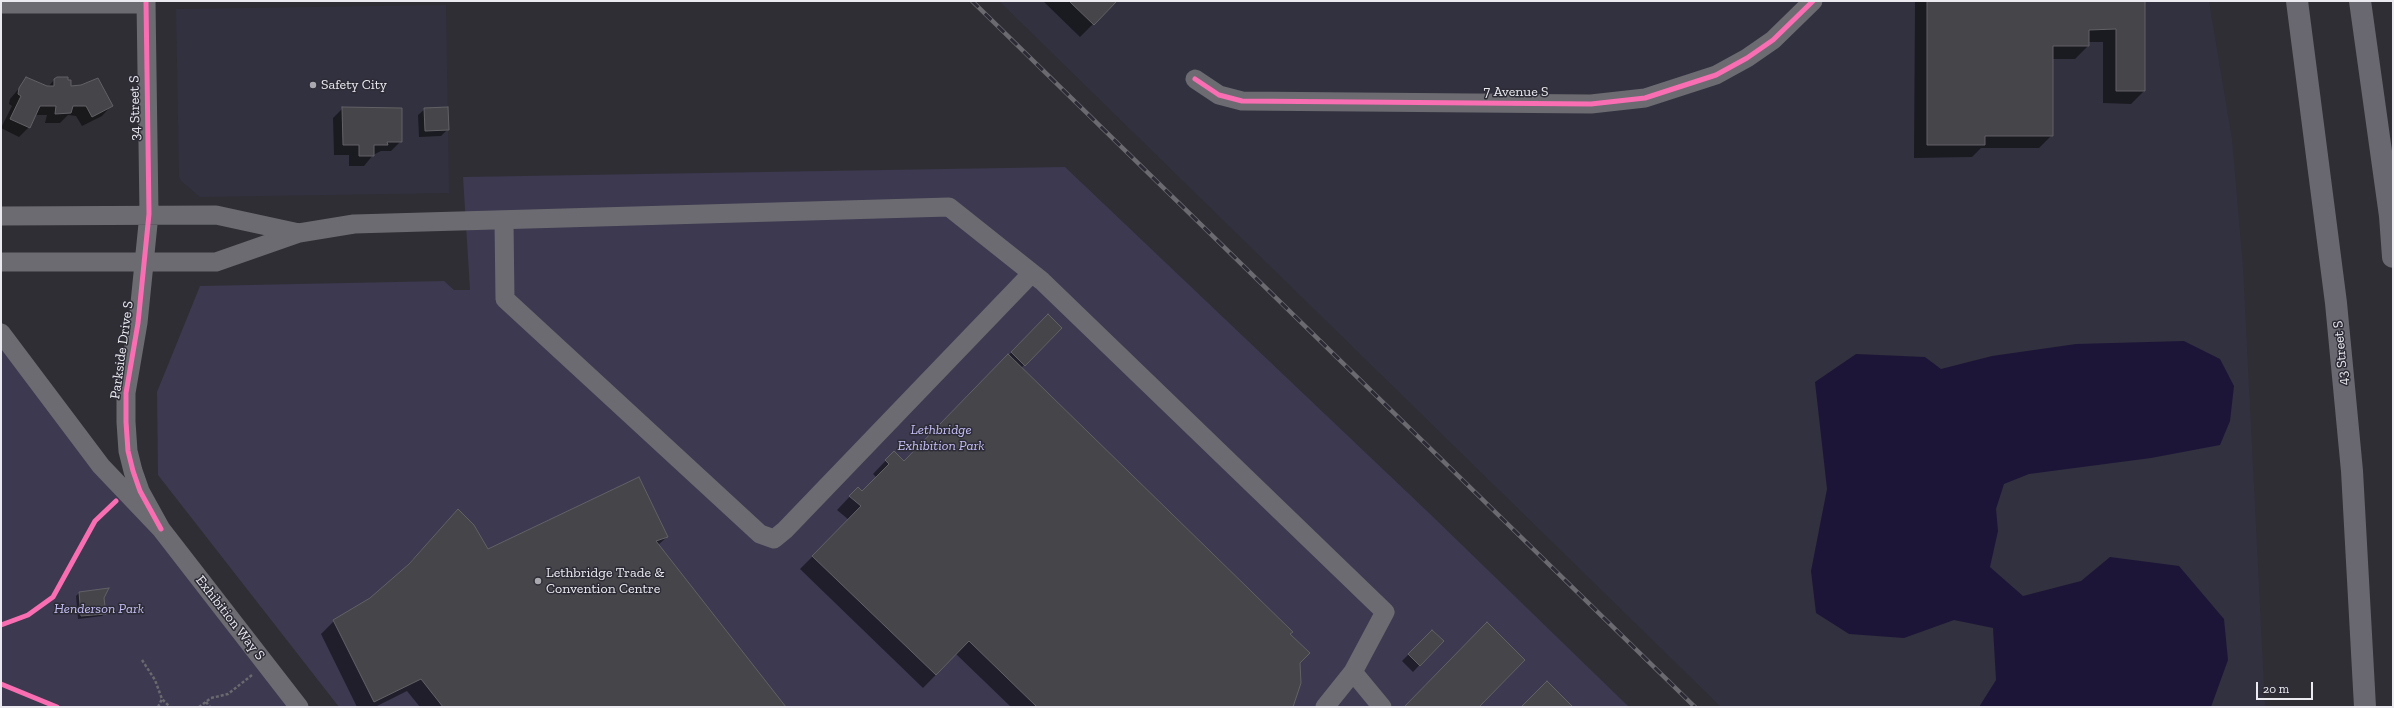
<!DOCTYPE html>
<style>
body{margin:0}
#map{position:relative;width:2394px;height:708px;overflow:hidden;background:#2f2e34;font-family:"Zilla Slab",serif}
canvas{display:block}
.frame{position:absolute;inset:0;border:2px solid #eaeaf0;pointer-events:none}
.scale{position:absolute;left:2256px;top:682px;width:57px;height:18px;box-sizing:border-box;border:2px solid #eaeaf0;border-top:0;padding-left:5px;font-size:12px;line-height:14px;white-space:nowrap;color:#eaeaf0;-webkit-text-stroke:3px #2d2c36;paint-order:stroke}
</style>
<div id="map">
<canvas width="2394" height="708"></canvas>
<div class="frame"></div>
<div class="scale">20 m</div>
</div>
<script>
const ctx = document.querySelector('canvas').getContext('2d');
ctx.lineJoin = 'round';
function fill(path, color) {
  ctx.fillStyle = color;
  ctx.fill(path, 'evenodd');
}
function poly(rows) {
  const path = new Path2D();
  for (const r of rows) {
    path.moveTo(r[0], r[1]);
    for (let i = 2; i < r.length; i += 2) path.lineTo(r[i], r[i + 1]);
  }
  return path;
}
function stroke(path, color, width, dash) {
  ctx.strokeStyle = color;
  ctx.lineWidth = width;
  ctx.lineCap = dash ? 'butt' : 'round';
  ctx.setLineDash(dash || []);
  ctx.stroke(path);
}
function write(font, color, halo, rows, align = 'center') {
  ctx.font = font + ' "Zilla Slab",serif';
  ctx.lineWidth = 3;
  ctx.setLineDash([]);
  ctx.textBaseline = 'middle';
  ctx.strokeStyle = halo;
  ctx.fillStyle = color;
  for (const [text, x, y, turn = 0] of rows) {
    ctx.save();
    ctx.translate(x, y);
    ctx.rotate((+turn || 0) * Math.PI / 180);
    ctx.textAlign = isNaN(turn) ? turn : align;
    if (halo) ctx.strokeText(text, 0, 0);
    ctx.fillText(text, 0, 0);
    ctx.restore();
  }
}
const built = poly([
 [999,1,2209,1,2232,139,2243,268,2265,707,1721,707],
 [446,5,449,193,200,197,181,181,179,176,176,9]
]);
const green = poly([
 [1065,167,1429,513,1629,707,339,707,158,475,157,392,200,286,444,281,454,290,470,290,463,177],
 [1,333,299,707,1,707]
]);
const water = poly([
 [2184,341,2220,359,2234,386,2230,421,2220,445,2151,458,2029,474,2004,484,1996,509,1998,531,1990,567,2023,596,2081,581,2110,557,2179,566,2224,619,2228,660,2211,707,1979,707,1996,680,1993,628,1954,620,1904,638,1849,634,1816,613,1811,571,1827,489,1815,382,1856,354,1925,357,1941,369,1992,356,2076,344]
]);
const shadow = poly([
 [1043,1,1116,1,1080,37],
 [1915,1,2144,1,2144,91,2131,104,2103,103,2103,42,2088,42,2088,46,2075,59,2052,59,2052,135,2039,148,1981,148,1972,157,1914,158],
 [28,78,48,87,54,80,111,106,102,116,82,126,76,116,68,115,60,123,45,123,47,115,34,115,29,127,19,137,1,128,12,106,9,104,10,99],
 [343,108,401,141,391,151,381,151,373,155,364,166,349,166,349,155,334,155,333,118],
 [425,109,448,129,441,136,419,137,418,115],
 [1048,315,1061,328,1021,368,1289,635,1299,663,1291,707,1011,707,956,654,923,688,800,569,849,520,837,510,858,488,862,492,876,477,873,474,894,452,904,462],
 [458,510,488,550,667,537,658,545,785,707,420,707,407,691,375,707,357,707,321,634,334,621,370,599,403,570],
 [79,593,103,598,105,613,102,616,78,619,76,596],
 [1432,631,1442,641,1413,672,1402,661]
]);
const building = poly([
 [1069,1,1117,1,1094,25,1069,1],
 [1927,1,2145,1,2145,91,2116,91,2116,29,2089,30,2089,46,2053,46,2053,136,1985,136,1985,145,1927,145,1927,1],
 [26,77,47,86,54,86,54,79,57,77,68,77,68,80,71,80,71,86,81,85,98,78,113,106,92,117,86,106,73,106,71,113,55,114,56,106,40,106,30,128,10,119,21,96,18,94,19,88,26,77],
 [342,107,402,108,402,142,387,142,388,145,374,145,374,156,359,156,359,145,343,145,342,107],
 [448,107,449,130,425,131,424,108,448,107],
 [1048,314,1062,328,1025,366,1011,352,1048,314],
 [1008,354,1293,632,1290,634,1310,653,1300,663,1301,683,1293,707,1037,707,969,641,936,675,812,556,861,506,849,496,858,487,862,491,889,464,885,460,894,451,904,461,1008,354],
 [639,477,668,537,656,541,786,707,443,707,421,679,374,702,333,620,370,598,409,564,458,509,474,525,488,549,639,477],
 [109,588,104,598,106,614,81,616,79,592,109,588],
 [1487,622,1525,660,1479,707,1404,707,1487,622],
 [1432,630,1444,641,1420,666,1408,654,1432,630],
 [1547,681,1573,707,1521,707,1547,681]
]);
const path = poly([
 [142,660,155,680,162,699,170,707],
 [206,702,210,707],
 [158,707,162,699],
 [199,707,211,698,228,694,252,675]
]);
const minor = poly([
 [146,1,149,214,138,323,126,393,126,422,128,451,133,471,140,491,161,529],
 [1,4,146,4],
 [1195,79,1219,95,1242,101,1591,104,1645,98,1716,75,1747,58,1773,40,1813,1],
 [1,216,216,215,299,233],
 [504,221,505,299,760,534,774,539,785,530,1032,273],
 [1,262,216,262,299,233,354,224,949,207,1042,281,1385,612,1353,672,1325,707],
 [1,333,101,466,161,529,299,707],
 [1353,672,1382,707]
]);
const highway = poly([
 [2297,1,2336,303,2352,471,2365,707],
 [2360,1,2390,216,2393,257]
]);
const rail = poly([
 [972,1,1695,707]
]);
const cycleway = poly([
 [146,1,149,214,138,323,126,393,126,422,128,451,133,471,140,491,161,529],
 [1195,79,1219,95,1242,101,1591,104,1645,98,1716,75,1747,58,1773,40,1813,1],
 [1,625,28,615,53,597,95,521,116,501],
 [1,684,57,707]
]);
const markers = [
 [313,85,4,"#a9a8ae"],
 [538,581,4,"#a9a8ae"]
];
const poiNames = [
 ["Safety City",321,85],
 ["Lethbridge Trade &",546,573],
 ["Convention Centre",546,589]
];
const streetNames = [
 ["7 Avenue S",1516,92],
 ["34 Street S",135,108,-91],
 ["Parkside Drive S",122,350,-82],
 ["43 Street S",2341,353,-95],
 ["Exhibition Way S",230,618,52]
];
const parkNames = [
 ["Lethbridge",941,430],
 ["Exhibition Park",941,446],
 ["Henderson Park",99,609]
];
fill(built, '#32313f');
fill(green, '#3c3950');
fill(water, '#1d1537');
fill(shadow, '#0007');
fill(building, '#46454a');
stroke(building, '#626166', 1);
stroke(path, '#69696e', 2.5, [3, 2]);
stroke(minor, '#6b6b71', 19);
stroke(highway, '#696870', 22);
stroke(rail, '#6a6a70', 4.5);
stroke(rail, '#2d2c36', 3, [9]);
stroke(cycleway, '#f96db3', 5);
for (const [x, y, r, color] of markers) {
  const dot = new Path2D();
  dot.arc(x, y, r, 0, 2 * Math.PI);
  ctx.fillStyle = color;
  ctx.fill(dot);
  stroke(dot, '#2d2c36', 1.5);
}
write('14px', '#eaeaf0', '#2d2c36', poiNames, 'left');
write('14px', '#eaeaf0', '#2d2c36', streetNames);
write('italic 14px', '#c5bff7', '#2d2c36', parkNames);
</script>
